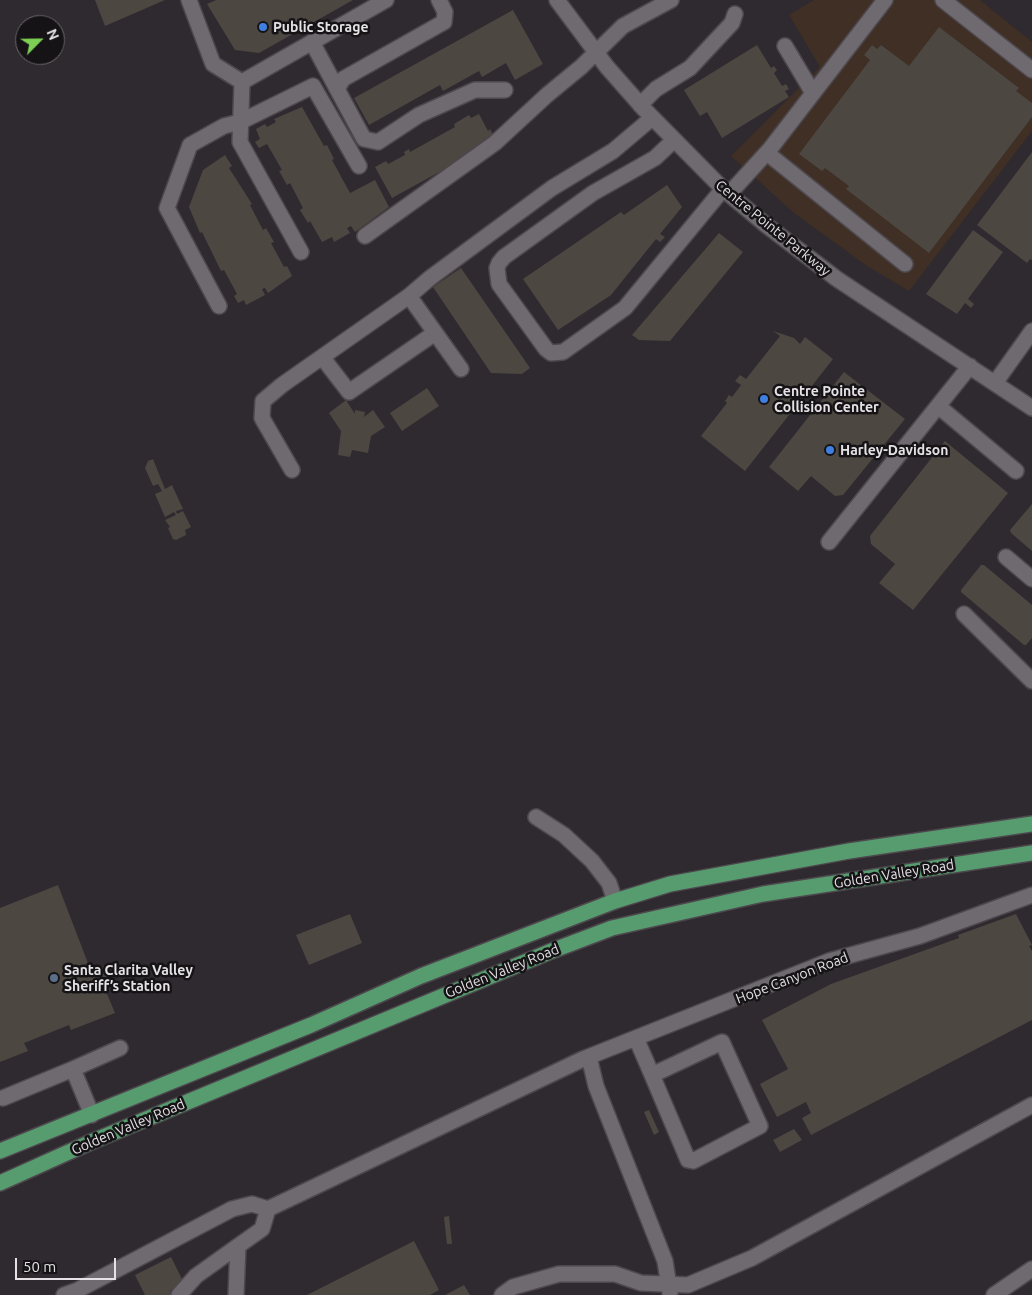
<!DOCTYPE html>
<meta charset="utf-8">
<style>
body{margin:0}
#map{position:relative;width:1032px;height:1295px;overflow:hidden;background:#2f2a2f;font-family:Ubuntu,sans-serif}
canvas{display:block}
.north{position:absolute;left:15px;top:15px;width:50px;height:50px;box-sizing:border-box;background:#151316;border:1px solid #686569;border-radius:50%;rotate:67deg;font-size:14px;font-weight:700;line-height:20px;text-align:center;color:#e5e1e5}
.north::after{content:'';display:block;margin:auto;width:18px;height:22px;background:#7cd155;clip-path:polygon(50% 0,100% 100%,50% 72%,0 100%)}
.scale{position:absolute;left:15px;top:1258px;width:101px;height:22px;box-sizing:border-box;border:2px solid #e5e1e5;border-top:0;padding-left:6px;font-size:15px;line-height:18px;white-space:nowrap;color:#e5e1e5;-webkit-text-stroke:4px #151316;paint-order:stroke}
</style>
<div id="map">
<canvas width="1032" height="1295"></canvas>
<div class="north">N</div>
<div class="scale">50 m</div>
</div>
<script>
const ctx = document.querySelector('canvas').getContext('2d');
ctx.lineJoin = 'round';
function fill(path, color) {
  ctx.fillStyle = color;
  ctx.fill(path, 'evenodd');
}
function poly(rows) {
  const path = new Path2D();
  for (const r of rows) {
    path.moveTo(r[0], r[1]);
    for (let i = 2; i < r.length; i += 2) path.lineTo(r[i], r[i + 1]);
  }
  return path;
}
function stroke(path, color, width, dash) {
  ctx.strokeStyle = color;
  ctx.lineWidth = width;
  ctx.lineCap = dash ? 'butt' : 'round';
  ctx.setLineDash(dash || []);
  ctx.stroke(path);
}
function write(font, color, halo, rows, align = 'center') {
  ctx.font = font + ' Ubuntu,sans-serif';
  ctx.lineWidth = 5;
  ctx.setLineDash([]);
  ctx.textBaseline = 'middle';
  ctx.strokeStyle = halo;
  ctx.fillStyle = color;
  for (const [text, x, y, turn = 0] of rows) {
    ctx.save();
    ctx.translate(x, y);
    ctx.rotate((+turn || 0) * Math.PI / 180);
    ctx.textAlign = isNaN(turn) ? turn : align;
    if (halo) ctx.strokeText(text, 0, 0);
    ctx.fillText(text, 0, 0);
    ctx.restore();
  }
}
const industrial = poly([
 [814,0,980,0,1032,42,1032,131,909,291,867,266,794,213,731,156,820,67,789,15]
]);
const building = poly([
 [95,0,165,0,105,26],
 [216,0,353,0,259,53,235,50,207,4],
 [513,10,543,64,515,80,506,63,482,77,479,71,443,91,440,85,369,125,354,98],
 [939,27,1019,88,1016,91,1032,103,1032,117,929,253,846,189,849,186,825,168,822,171,799,154,870,60,864,55,872,45,877,49,881,45,909,66],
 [757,45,771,68,774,66,777,70,774,73,782,86,786,84,789,89,785,91,789,97,722,138,707,112,700,116,684,90],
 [302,107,324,146,327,145,334,159,332,160,350,193,375,180,389,207,355,232,351,226,347,228,350,233,334,242,332,237,322,242,310,221,308,223,300,210,303,208,290,183,287,185,279,171,282,170,267,144,259,148,255,142,260,139,256,129,265,124,267,127,276,122,274,119],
 [479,114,488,131,490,129,493,135,491,137,461,160,392,198,375,167,386,161,388,164,405,155,404,152,409,149,410,152,455,127,454,124,469,115,471,118],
 [1032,152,1032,260,1030,259,1027,263,977,225],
 [225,155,232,166,229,168,252,204,250,205,263,230,266,228,274,242,271,243,284,267,287,266,292,276,268,293,265,288,262,289,265,295,246,305,244,300,238,303,234,296,237,294,224,270,221,271,202,232,200,233,189,207,203,170],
 [667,185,682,207,660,234,665,237,660,242,656,239,611,295,558,330,523,279,621,212,624,215],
 [973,230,1003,252,968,299,974,304,971,308,965,303,957,314,926,294],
 [719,233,743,252,670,341,639,340,632,335],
 [461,268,530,368,522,374,491,373,433,287],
 [773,331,794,338,800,344,805,337,833,359,745,471,701,436,727,403,725,401,729,395,732,397,741,385,735,381,740,375,746,379,780,336],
 [844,372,905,419,843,495,835,496,811,476,798,491,769,467],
 [427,388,439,406,402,431,390,413],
 [346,400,355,414,355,410,365,412,364,417,373,410,385,427,371,436,368,453,352,450,350,457,338,455,341,431,329,413],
 [945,441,1008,493,913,610,879,583,895,564,871,544,870,536],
 [153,459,165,489,172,485,183,509,176,511,177,514,183,511,191,527,185,530,186,535,176,540,173,539,168,528,170,527,165,520,176,515,174,512,165,517,155,494,162,491,158,484,153,486,145,468,148,461],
 [1032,504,1032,551,1011,533,1010,530],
 [981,565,984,565,1032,605,1032,638,1026,645,1024,645,961,592,961,590],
 [58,885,91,971,104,966,111,986,105,989,115,1013,71,1030,69,1025,24,1043,28,1051,0,1062,0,908],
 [350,914,362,943,309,965,296,935],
 [1016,914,1032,945,1029,946,1032,951,1032,1020,811,1135,802,1118,811,1113,806,1102,777,1117,760,1084,788,1069,762,1020,831,984,959,938,958,935],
 [649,1110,659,1132,654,1135,644,1112],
 [794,1129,802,1140,780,1152,773,1140],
 [449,1216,452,1244,447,1244,444,1217],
 [414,1241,439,1290,430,1295,307,1295],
 [171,1257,184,1283,170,1291,172,1295,145,1295,135,1275],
 [464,1285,470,1295,445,1295]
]);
const minor = poly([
 [189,0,213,64,242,82,386,0],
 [439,0,445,12,444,22,343,79,337,89,364,139,378,142,419,115,475,90,505,90],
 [557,0,607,67,644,109,723,189,766,225,837,279,1032,408],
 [943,0,1032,70],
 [312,42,337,89],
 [785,46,813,93],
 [242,82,240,142,301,252],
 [640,105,656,89,690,68,732,23,735,14],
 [673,141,655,158,593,193,504,257,499,263,497,268,499,284,546,349,551,353,563,352,625,308,723,189],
 [767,153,905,264],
 [729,194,770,149,885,0],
 [365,236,495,143,547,95,581,67,623,26,671,0],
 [409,296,461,369],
 [219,306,167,208,190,145,224,126,240,122,313,86,359,166],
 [322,357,349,392,435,333],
 [995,383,1032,331],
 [938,406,1016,471],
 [292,470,262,418,263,401,282,385,409,296,430,278,552,188,613,151,652,118],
 [829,542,970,366],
 [1006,557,1032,579],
 [964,614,1032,681],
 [536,817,564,835,592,861,609,883,615,901],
 [636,1038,652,1075,688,1160,693,1161,760,1126,722,1042,652,1075],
 [589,1057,596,1086,665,1261,670,1293],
 [3,1098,73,1069],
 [92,1115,73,1069,120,1048],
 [64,1295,78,1290,232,1209,252,1204,268,1209,583,1059,829,961,920,936,1032,895],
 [179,1295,196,1276,238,1246],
 [236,1295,238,1246,262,1229,268,1209],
 [502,1295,513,1287,559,1274,615,1274,641,1283,688,1285,752,1258,1032,1105],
 [994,1295,1032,1269]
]);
const major = poly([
 [0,1151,311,1025,421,976,615,901,670,884,849,851,1032,824],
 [0,1183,91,1142,554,950,612,928,763,894,1032,853]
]);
const markers = [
 [263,27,5,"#3f7fe0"],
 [764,399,5,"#3f7fe0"],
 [830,450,5,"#3f7fe0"],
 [54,978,5,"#5c6f8a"]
];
const poiNames = [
 ["Public Storage",273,27],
 ["Centre Pointe",774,391],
 ["Collision Center",774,407],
 ["Harley-Davidson",840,450],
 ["Santa Clarita Valley",64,970],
 ["Sheriff’s Station",64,986]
];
const streetNames = [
 ["Centre Pointe Parkway",773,228,39],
 ["Golden Valley Road",894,874,-9],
 ["Golden Valley Road",502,971,-22],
 ["Hope Canyon Road",792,978,-21],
 ["Golden Valley Road",128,1127,-23]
];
fill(industrial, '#3f2f24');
fill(building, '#4d4742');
stroke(minor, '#4d484d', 18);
stroke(major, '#4d484d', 18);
stroke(minor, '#6f6970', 15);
stroke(major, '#579c6f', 15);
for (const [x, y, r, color] of markers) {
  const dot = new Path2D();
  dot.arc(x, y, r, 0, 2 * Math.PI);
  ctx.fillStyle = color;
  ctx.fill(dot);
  stroke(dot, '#151316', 2);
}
write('bold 14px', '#e5e1e5', '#151316', poiNames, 'left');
write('14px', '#e5e1e5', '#151316', streetNames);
</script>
